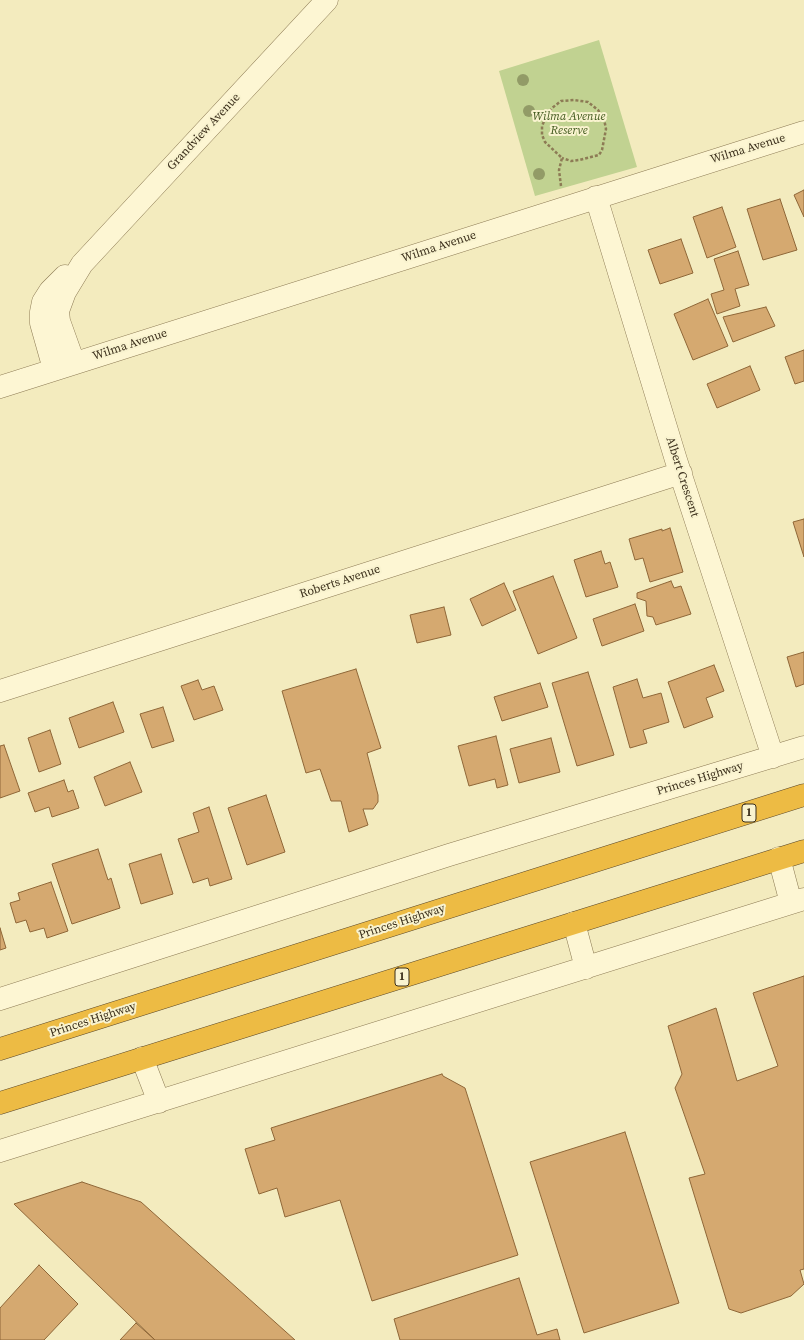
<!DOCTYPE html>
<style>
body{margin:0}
canvas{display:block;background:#f3ebbe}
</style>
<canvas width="804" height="1340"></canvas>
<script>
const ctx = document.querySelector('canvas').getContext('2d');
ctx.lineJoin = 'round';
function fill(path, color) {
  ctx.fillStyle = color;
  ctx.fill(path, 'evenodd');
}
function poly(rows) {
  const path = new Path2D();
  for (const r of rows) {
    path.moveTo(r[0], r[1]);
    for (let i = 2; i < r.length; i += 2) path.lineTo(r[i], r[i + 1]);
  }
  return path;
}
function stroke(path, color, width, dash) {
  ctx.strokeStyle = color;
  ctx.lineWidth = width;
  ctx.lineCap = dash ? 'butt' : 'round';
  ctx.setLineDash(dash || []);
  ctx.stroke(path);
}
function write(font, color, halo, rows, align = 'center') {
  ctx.font = font + ' "Source Serif 4",serif';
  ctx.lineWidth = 4;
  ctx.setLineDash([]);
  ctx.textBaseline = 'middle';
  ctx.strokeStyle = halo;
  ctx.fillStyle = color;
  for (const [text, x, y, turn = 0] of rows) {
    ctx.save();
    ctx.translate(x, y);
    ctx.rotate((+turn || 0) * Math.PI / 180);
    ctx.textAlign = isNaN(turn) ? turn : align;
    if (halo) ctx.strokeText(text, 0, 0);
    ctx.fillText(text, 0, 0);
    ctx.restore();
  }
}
const green = poly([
 [599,40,637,167,535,196,499,71]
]);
const building = poly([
 [804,190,804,217,794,195,804,190],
 [780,199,797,250,763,260,747,209,780,199],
 [722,207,736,247,707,258,693,217,722,207],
 [681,239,693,273,660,284,648,250,681,239],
 [738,251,749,285,735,289,740,306,717,314,711,294,724,290,714,259,738,251],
 [708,299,728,346,693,360,674,314,708,299],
 [766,307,775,326,733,342,723,317,766,307],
 [804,350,804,381,795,384,785,357,804,350],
 [750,366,760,390,717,408,707,384,750,366],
 [804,519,804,557,793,522,804,519],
 [670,528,683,572,650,582,643,558,635,560,629,539,662,529,662,531,670,528],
 [601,551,605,564,610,562,618,587,586,597,574,560,601,551],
 [553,576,577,638,538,654,513,591,553,576],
 [671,581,674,588,681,586,691,614,656,625,653,617,647,616,646,601,637,598,637,593,671,581],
 [504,583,516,610,482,626,470,599,504,583],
 [635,604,644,631,602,646,593,619,635,604],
 [444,607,451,635,417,643,410,615,444,607],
 [804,652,804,684,796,687,787,657,804,652],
 [714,665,724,691,706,698,713,717,684,728,668,682,714,665],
 [356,669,381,748,367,753,378,795,378,802,373,809,363,809,368,825,349,832,341,801,331,801,320,769,306,773,282,691,356,669],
 [588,672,614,755,577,766,552,683,588,672],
 [637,679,643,698,661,693,669,722,643,730,647,743,630,748,613,687,637,679],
 [198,680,202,690,214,686,223,710,194,720,181,686,198,680],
 [540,683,548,707,502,721,494,697,540,683],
 [113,702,124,732,79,748,69,718,113,702],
 [163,707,174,741,152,748,140,714,163,707],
 [50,730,61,764,39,772,28,738,50,730],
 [496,736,508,785,497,788,495,779,469,786,458,746,496,736],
 [551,738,560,772,519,783,510,749,551,738],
 [4,745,20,791,0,798,0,746,4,745],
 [130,762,142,792,105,806,94,777,130,762],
 [64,780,68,792,73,790,79,808,52,817,49,807,35,812,28,793,64,780],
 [266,795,285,852,247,865,228,808,266,795],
 [209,807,232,879,210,886,208,878,193,883,178,839,199,832,193,813,209,807],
 [98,849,108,880,111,878,120,908,72,924,52,864,98,849],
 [161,854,173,894,141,904,129,864,161,854],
 [51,882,68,931,47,938,44,928,30,932,26,920,16,923,10,903,20,900,18,893,51,882],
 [0,928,6,948,0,950,0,928],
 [804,976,804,1269,800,1270,804,1284,791,1296,741,1313,729,1309,689,1178,705,1174,675,1088,682,1074,668,1026,716,1008,737,1081,778,1066,753,993,804,976],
 [442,1074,443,1076,465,1088,518,1255,372,1301,340,1200,285,1217,277,1188,259,1194,245,1149,275,1140,271,1128,442,1074],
 [625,1132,679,1303,584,1333,530,1162,625,1132],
 [82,1182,141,1202,295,1340,155,1340,14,1204,82,1182],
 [39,1265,78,1304,44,1340,0,1340,0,1308,39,1265],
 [519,1278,537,1335,557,1329,560,1340,400,1340,394,1319,519,1278],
 [136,1323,155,1340,120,1340,136,1323]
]);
const path = poly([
 [561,186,559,170,562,158,545,142,542,135,542,126,546,117,552,108,561,101,574,100,588,102,598,110,604,119,606,129,602,150,599,155,579,160,571,161,562,158]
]);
const minor = poly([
 [596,197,676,460,773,757],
 [74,363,59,321,58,311,65,292,82,264,327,0],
 [54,369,41,323,41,312,43,302,50,291,65,276],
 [0,387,804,132],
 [0,691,681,473],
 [779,858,791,903],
 [574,923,586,968],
 [0,999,449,855,804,747],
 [142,1058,159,1102],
 [0,1151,804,899]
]);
const highway = poly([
 [0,1049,804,795],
 [0,1103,804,851]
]);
const trees = [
 [523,80],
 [529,111],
 [539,174]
];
const shields = [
 [749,813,14],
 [402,977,14]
];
const shieldNames = [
 ["1",749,813],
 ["1",402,977]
];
const parkNames = [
 ["Wilma Avenue",569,117],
 ["Reserve",569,131]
];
const streetNames = [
 ["Grandview Avenue",204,132,-47],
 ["Wilma Avenue",748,149,-17],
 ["Wilma Avenue",439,247,-18],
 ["Wilma Avenue",130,345,-18],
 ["Albert Crescent",682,477,72],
 ["Roberts Avenue",340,582,-18],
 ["Princes Highway",700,779,-17],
 ["Princes Highway",402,922,-18],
 ["Princes Highway",93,1020,-18]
];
fill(green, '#c1d291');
fill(building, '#d5a970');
stroke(building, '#8f6738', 1);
stroke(minor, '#8d7b55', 23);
stroke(highway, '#5a472a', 23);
stroke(path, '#8d7b55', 2.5, [3, 2]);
stroke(minor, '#fdf6d3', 22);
stroke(highway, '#edbb44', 22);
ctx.fillStyle = '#929b67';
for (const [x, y] of trees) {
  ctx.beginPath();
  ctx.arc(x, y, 6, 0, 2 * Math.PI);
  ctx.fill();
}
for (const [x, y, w] of shields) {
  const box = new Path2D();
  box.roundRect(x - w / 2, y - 9, w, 18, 3);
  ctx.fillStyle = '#f9f3cf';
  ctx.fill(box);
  stroke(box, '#3b2f1b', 1);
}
write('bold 11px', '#3b2f1b', null, shieldNames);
write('italic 12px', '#435a1f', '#f9f3cf', parkNames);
write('12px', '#3b2f1b', '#f9f3cf', streetNames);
</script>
